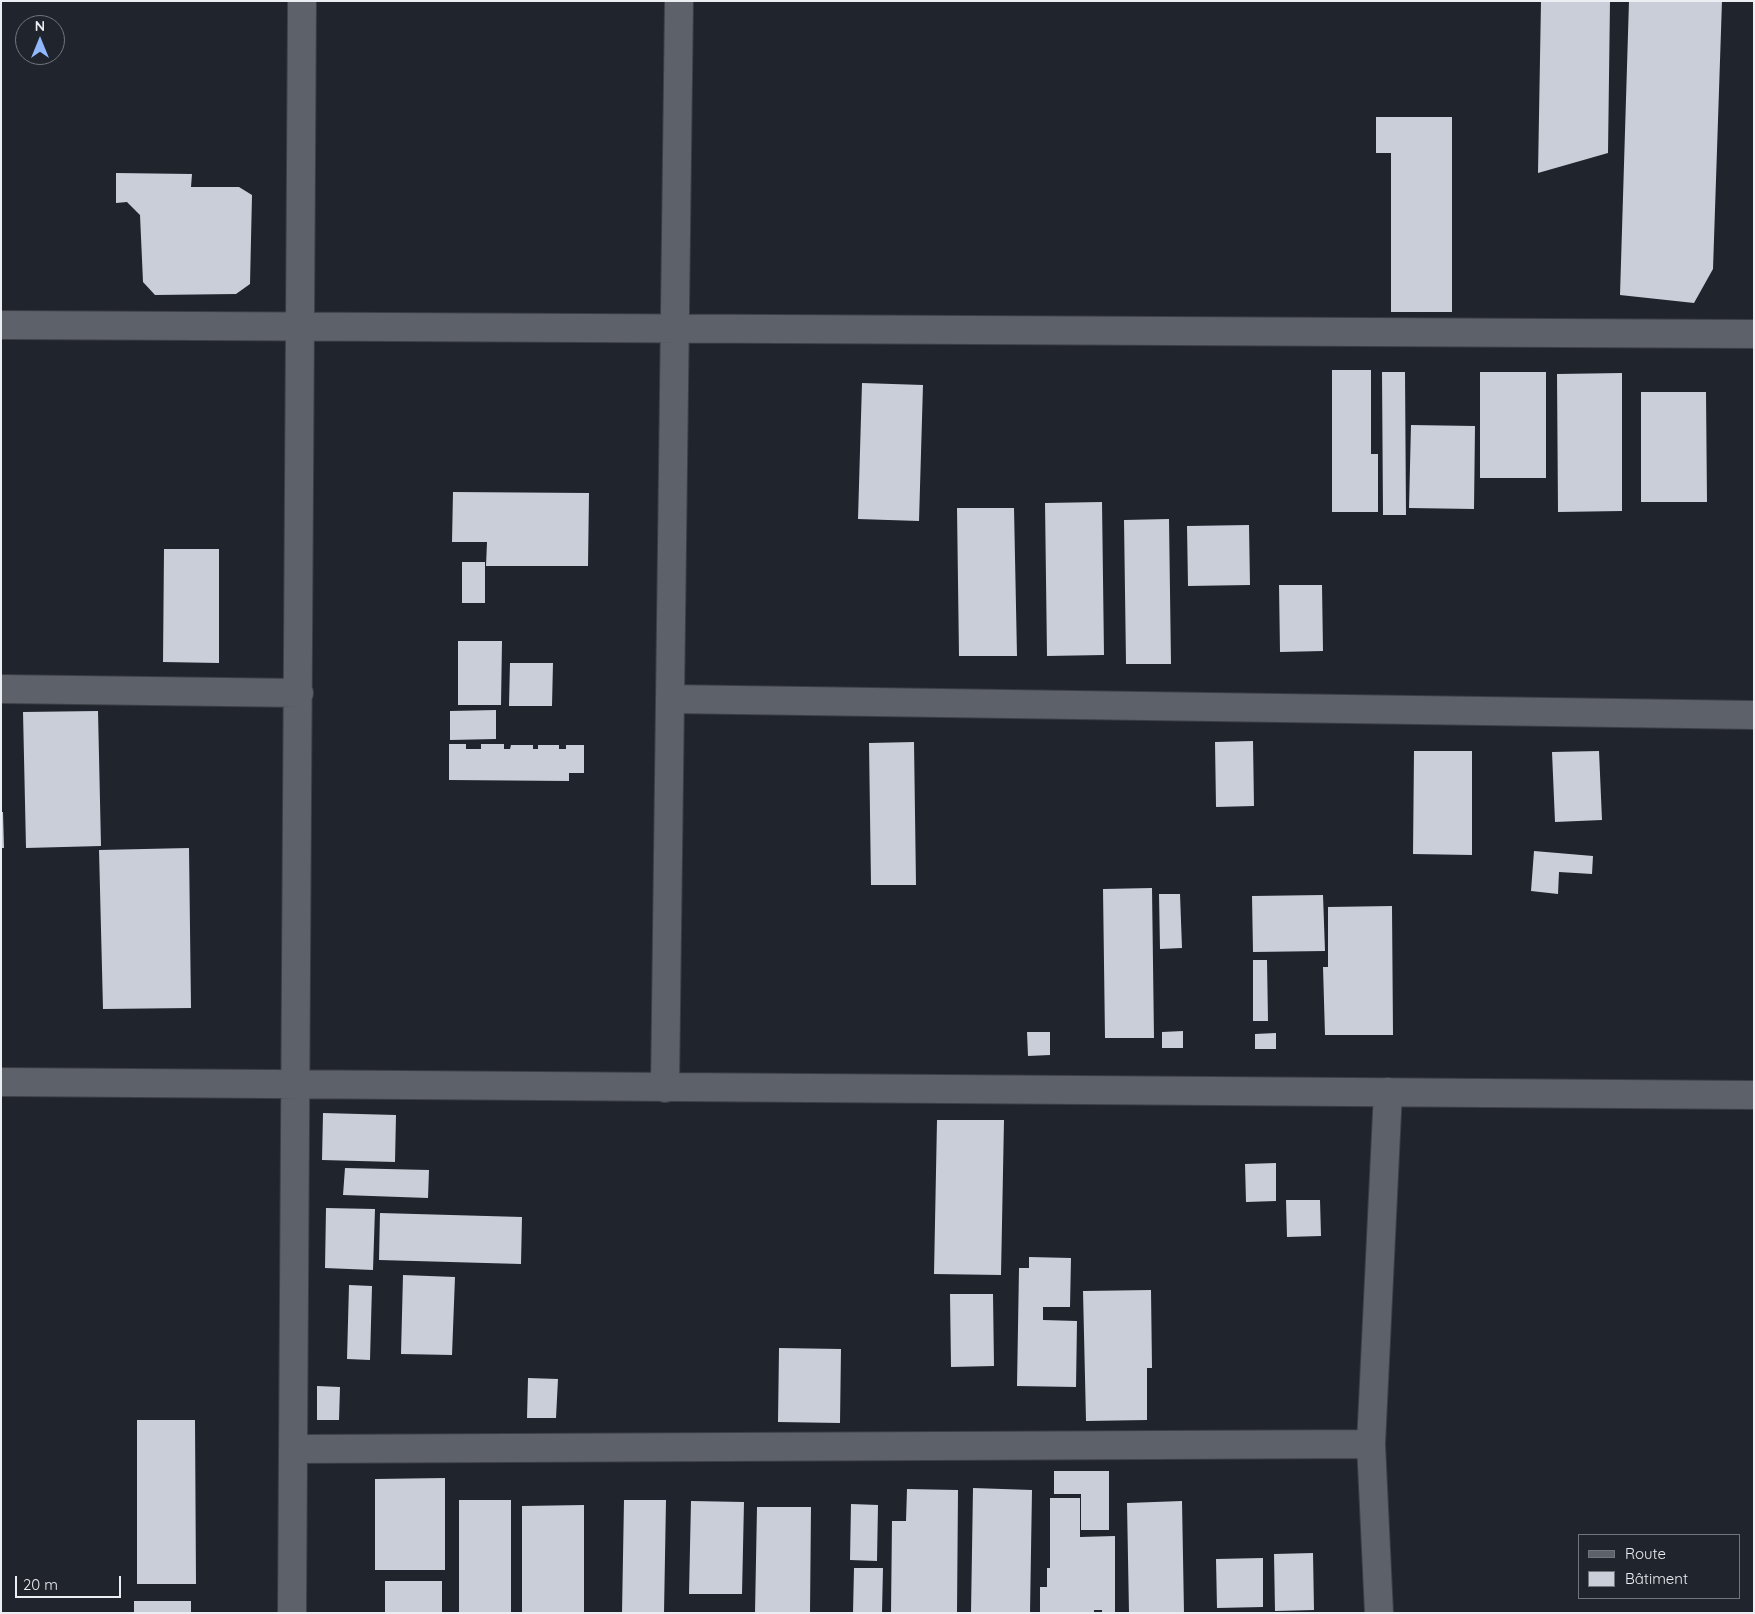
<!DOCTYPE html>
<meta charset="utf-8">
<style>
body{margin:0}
#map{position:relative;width:1755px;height:1614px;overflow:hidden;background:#20242c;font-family:Quicksand,sans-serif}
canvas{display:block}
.frame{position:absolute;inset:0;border:2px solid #ebeef3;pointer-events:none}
.legend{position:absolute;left:1578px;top:1534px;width:162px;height:65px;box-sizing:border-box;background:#20242c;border:1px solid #71757c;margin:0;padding:6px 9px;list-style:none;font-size:15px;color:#ebeef3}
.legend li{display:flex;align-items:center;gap:10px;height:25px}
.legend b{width:25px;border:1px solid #71757c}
.north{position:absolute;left:15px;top:15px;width:50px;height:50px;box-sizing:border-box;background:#20242c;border:1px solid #71757c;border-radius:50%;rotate:0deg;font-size:14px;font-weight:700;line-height:20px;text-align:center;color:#ebeef3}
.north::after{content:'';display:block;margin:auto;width:18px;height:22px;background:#91b8fd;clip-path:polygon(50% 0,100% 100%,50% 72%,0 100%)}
.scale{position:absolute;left:15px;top:1576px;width:106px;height:22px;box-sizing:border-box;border:2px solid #ebeef3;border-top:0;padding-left:6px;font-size:15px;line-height:18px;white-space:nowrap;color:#ebeef3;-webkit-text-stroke:4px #20242c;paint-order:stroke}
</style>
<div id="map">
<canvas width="1755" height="1614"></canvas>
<div class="frame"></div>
<ul class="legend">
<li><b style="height:6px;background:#5c616a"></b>Route</li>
<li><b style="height:14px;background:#c9ced8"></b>Bâtiment</li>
</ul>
<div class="north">N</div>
<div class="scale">20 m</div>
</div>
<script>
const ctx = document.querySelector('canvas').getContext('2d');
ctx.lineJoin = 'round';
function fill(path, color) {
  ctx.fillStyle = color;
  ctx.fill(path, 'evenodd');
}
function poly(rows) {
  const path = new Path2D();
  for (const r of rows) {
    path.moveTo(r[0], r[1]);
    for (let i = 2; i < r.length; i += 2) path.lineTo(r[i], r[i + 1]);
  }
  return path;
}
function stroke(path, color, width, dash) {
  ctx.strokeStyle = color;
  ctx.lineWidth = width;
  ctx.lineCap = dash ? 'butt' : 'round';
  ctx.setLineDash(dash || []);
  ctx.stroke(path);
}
const building = poly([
 [1541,1,1610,1,1608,153,1538,173],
 [1629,1,1722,1,1713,269,1694,303,1620,295],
 [1376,117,1452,117,1452,312,1391,312,1391,153,1376,153],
 [116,173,192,174,191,187,239,187,252,195,250,284,236,294,155,295,143,282,140,215,127,202,116,203],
 [1332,370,1371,370,1371,454,1378,454,1378,512,1332,512],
 [1382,372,1405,372,1406,515,1383,515],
 [1480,372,1546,372,1546,478,1480,478],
 [1622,373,1622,511,1558,512,1557,374],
 [862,383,923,385,919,521,858,519],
 [1641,392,1706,392,1707,502,1641,502],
 [1411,425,1475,426,1474,509,1409,508],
 [453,492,589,493,588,566,486,566,487,542,452,542],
 [1102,502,1104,655,1047,656,1045,503],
 [957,508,1014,508,1017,656,959,656],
 [1169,519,1171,664,1126,664,1124,520],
 [1249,525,1250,585,1188,586,1187,526],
 [164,549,219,549,219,663,163,662],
 [462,562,485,562,485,603,462,603],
 [1279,585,1322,585,1323,651,1280,652],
 [458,641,502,641,501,705,458,705],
 [510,663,553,663,552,706,509,706],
 [496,710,496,739,450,740,450,711],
 [98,711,101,846,26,848,23,712],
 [1253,741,1254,806,1216,807,1215,742],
 [914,742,916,885,871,885,869,743],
 [449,744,466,744,466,749,481,749,481,744,504,744,504,749,510,749,511,745,533,745,533,749,538,749,538,745,559,745,559,749,566,749,566,745,584,745,584,773,569,773,569,781,449,780],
 [1414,751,1472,751,1472,855,1413,854],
 [1599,751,1602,820,1555,822,1552,752],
 [1,812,3,812,4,848,1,848],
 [189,848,191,1008,103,1009,99,850],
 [1534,851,1593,856,1592,874,1559,872,1558,894,1531,891],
 [1152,888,1154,1038,1105,1038,1103,889],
 [1159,894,1180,894,1182,948,1160,949],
 [1323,895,1325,951,1253,952,1252,896],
 [1392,906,1393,1035,1325,1035,1323,967,1328,967,1328,907],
 [1253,960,1267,960,1268,1021,1253,1021],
 [1183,1031,1183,1048,1162,1048,1162,1032],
 [1027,1032,1050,1032,1050,1055,1028,1056],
 [1276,1033,1276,1049,1255,1049,1255,1034],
 [323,1113,396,1115,395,1162,322,1160],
 [937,1120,1004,1120,1001,1275,934,1274],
 [1276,1163,1276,1201,1246,1202,1245,1164],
 [345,1168,429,1170,428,1198,343,1195],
 [1286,1200,1320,1200,1321,1236,1287,1237],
 [326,1208,375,1209,373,1270,325,1268],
 [380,1213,522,1217,521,1264,379,1260],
 [1029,1257,1071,1258,1070,1307,1043,1307,1043,1320,1077,1321,1076,1387,1017,1386,1019,1268,1029,1268],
 [403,1275,455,1277,452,1355,401,1354],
 [349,1285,372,1286,370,1360,347,1359],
 [1151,1290,1152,1368,1147,1368,1147,1420,1086,1421,1083,1291],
 [950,1294,993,1294,994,1366,951,1367],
 [779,1348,841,1349,840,1423,778,1422],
 [528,1378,558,1379,556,1418,527,1418],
 [317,1386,340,1387,339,1420,317,1420],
 [137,1420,195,1420,196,1584,137,1584],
 [1054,1471,1109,1471,1109,1530,1081,1530,1081,1494,1054,1494],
 [445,1478,445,1570,375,1570,375,1479],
 [973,1488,1032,1490,1030,1613,971,1613],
 [907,1489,958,1490,957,1613,891,1613,892,1521,906,1521],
 [1050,1498,1080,1498,1080,1537,1115,1536,1115,1613,1102,1613,1102,1610,1094,1610,1094,1613,1040,1613,1040,1587,1047,1587,1047,1568,1050,1568],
 [459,1500,511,1500,511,1613,459,1613],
 [624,1500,666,1500,664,1613,622,1613],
 [691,1501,744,1502,742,1594,689,1594],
 [1182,1501,1184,1613,1129,1613,1127,1503],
 [851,1504,878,1505,877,1561,850,1560],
 [584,1505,584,1613,522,1613,522,1506],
 [757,1507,811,1507,810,1613,755,1613],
 [1313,1553,1314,1610,1275,1611,1274,1554],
 [1263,1558,1263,1607,1217,1608,1216,1559],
 [854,1568,883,1568,882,1613,853,1613],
 [385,1581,442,1581,442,1613,385,1613],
 [134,1601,191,1601,191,1613,134,1613]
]);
const minor = poly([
 [1,325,1754,334],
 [1,689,299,693],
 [670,699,1754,715],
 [1,1082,1754,1095],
 [665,1088,679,1],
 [293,1449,1371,1444],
 [292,1613,302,1],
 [1379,1613,1371,1444,1388,1092]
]);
fill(building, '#c9ced8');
stroke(minor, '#3c3e45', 30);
stroke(minor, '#5c616a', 28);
</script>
